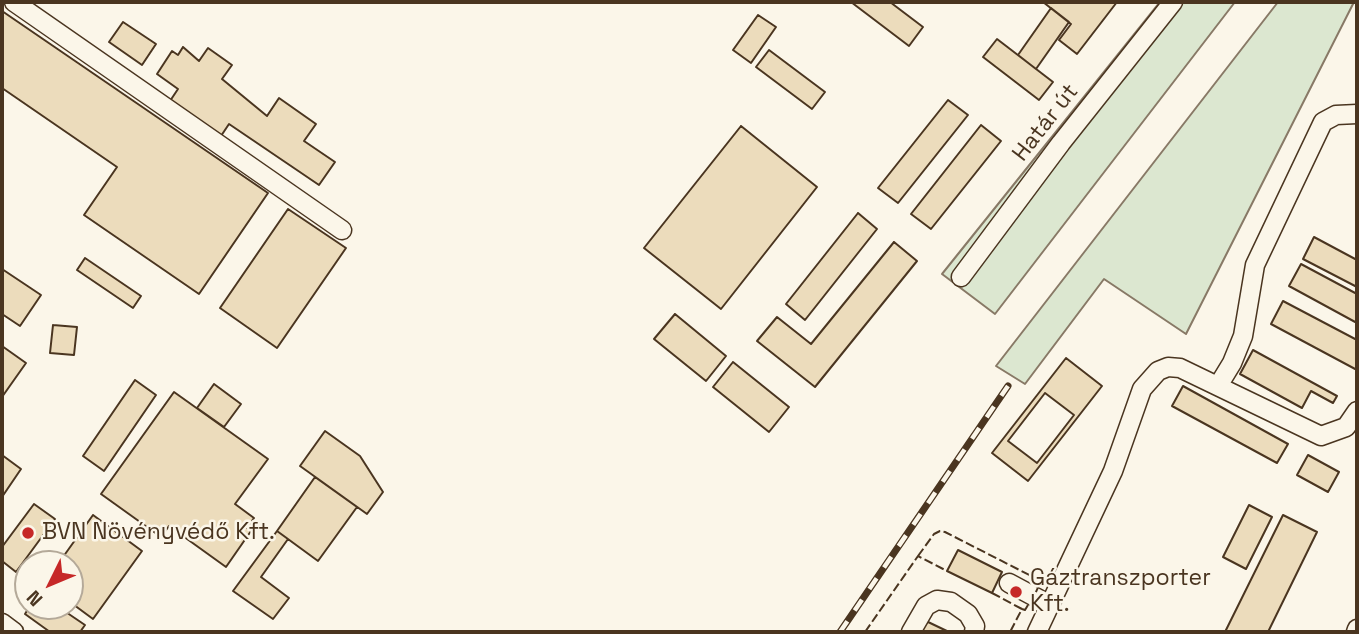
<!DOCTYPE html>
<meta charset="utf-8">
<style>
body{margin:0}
#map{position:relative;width:1359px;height:634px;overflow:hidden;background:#fbf6e9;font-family:"Space Grotesk",sans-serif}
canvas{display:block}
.frame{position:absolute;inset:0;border:4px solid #4a3520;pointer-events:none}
.north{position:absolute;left:14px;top:550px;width:70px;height:70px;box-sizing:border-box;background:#fbf6e9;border:2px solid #b4a999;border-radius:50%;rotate:227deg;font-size:19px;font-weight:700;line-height:28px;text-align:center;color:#4a3520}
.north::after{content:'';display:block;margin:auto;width:24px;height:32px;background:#c62828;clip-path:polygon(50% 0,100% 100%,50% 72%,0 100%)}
</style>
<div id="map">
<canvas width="1359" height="634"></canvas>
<div class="frame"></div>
<div class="north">N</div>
</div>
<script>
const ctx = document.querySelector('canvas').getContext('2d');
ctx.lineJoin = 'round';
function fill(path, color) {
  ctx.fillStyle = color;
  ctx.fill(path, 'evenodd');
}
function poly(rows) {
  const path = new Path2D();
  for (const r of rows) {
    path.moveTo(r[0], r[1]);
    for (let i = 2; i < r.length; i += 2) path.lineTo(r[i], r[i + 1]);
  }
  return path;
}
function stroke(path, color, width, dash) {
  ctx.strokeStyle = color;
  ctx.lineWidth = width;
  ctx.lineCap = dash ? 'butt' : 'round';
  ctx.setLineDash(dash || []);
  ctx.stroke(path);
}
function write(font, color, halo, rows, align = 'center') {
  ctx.font = font + ' "Space Grotesk",sans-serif';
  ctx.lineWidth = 5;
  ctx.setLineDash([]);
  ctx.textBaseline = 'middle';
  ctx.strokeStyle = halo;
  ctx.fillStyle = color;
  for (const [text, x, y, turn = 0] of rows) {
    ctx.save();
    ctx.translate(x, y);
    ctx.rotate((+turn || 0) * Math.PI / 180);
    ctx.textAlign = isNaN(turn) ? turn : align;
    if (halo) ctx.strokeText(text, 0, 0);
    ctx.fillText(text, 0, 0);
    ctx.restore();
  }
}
const green = poly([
 [1160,2,1235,2,995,314,942,274,1160,2],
 [1278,2,1354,2,1186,334,1104,279,1025,384,996,366,1278,2]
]);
const building = poly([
 [851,2,890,2,923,27,909,46,851,2],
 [1043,2,1117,2,1077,54,1059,40,1071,24,1043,2],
 [1051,8,1069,22,1036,69,1018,55,1051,8],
 [2,11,268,193,199,294,84,215,117,167,2,88,2,11],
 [758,15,776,27,751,63,733,50,758,15],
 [123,22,156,44,142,65,109,42,123,22],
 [997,39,1053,82,1039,100,983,57,997,39],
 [183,47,199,61,208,48,232,65,222,79,267,116,279,98,316,124,304,141,335,162,319,185,229,124,221,136,170,101,178,89,157,74,172,51,178,55,183,47],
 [769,50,825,92,812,109,756,67,769,50],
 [948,100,968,115,898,203,878,188,948,100],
 [981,125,1001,141,931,229,911,214,981,125],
 [741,126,817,187,721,309,644,248,741,126],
 [288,209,346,248,277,348,220,308,288,209],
 [858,213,877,229,805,320,786,304,858,213],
 [1314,237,1357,260,1357,287,1303,259,1314,237],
 [894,242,917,261,815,387,757,341,777,317,811,344,894,242],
 [85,258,141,296,133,308,77,270,85,258],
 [1301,264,1357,294,1357,323,1289,286,1301,264],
 [2,269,41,295,20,326,2,314,2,269],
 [1283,301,1357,340,1357,370,1271,324,1283,301],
 [675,314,726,356,706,381,654,339,675,314],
 [53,325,77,327,74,355,50,353,53,325],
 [2,346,26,363,2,397,2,346],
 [1253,350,1337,396,1333,403,1311,391,1302,408,1240,374,1253,350],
 [1066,358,1102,386,1028,481,992,453,1066,358],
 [733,362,789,407,769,432,713,387,733,362],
 [135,380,156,395,104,471,83,456,135,380],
 [214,384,241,404,224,427,197,408,214,384],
 [1183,386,1288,444,1277,463,1172,406,1183,386],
 [174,392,268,459,235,504,254,518,247,528,251,531,226,567,169,526,161,537,101,494,174,392],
 [1045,393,1074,415,1037,463,1008,441,1045,393],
 [325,431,360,456,383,492,367,514,300,466,325,431],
 [2,455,21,469,2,497,2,455],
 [1308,455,1339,472,1328,492,1297,475,1308,455],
 [315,477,357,507,318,561,277,531,315,477],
 [34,504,55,519,16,572,2,561,2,547,34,504],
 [1249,505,1272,517,1246,569,1223,557,1249,505],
 [93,515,142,551,93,619,70,602,70,564,58,564,93,515],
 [1283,515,1317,532,1268,632,1225,632,1283,515],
 [277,531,288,539,261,577,289,598,273,619,233,591,277,531],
 [958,550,1002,572,992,593,947,571,958,550],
 [30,606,57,606,85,625,80,632,50,632,25,614,30,606],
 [926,621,949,632,920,632,926,621]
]);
const minor = poly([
 [14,2,342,230],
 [961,277,1061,143,1173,2],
 [1218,386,1232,363,1243,336,1255,265,1323,122,1336,115,1357,114],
 [1009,583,1050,605],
 [2,623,14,632],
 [911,632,926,606,937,600,951,602,968,614,975,626,974,632],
 [1037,632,1113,471,1142,389,1158,371,1168,367,1180,368,1321,436,1346,427,1357,411],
 [1356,632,1357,629]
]);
const rail = poly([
 [840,632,1008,386]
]);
const fence = poly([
 [918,556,934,534,940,531,945,532,1041,581,1035,594],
 [992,593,1022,609,1010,632],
 [1022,609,1025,610,1028,605],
 [865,632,918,556,947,571]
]);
const markers = [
 [28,533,7,"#c62828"],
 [1016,592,7,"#c62828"]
];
const streetNames = [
 ["Határ út",1046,123,-52]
];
const poiNames = [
 ["BVN Növényvédő Kft.",42,533],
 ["Gáztranszporter",1030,579],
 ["Kft.",1030,605]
];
fill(green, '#dce7d0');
stroke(green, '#887966', 2);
fill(building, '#ecdcbc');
stroke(building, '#4a3520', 2);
stroke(minor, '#4a3520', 21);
stroke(minor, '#fbf6e9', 18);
stroke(rail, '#4a3520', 7);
stroke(rail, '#fbf6e9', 4.5, [13]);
stroke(fence, '#4a3520', 2, [9, 3.5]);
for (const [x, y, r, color] of markers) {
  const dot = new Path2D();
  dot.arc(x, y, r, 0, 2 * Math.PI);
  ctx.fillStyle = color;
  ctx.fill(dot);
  stroke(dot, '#fbf6e9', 2.5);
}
write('23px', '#4a3520', '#fbf6e9', streetNames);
write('23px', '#4a3520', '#fbf6e9', poiNames, 'left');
</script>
